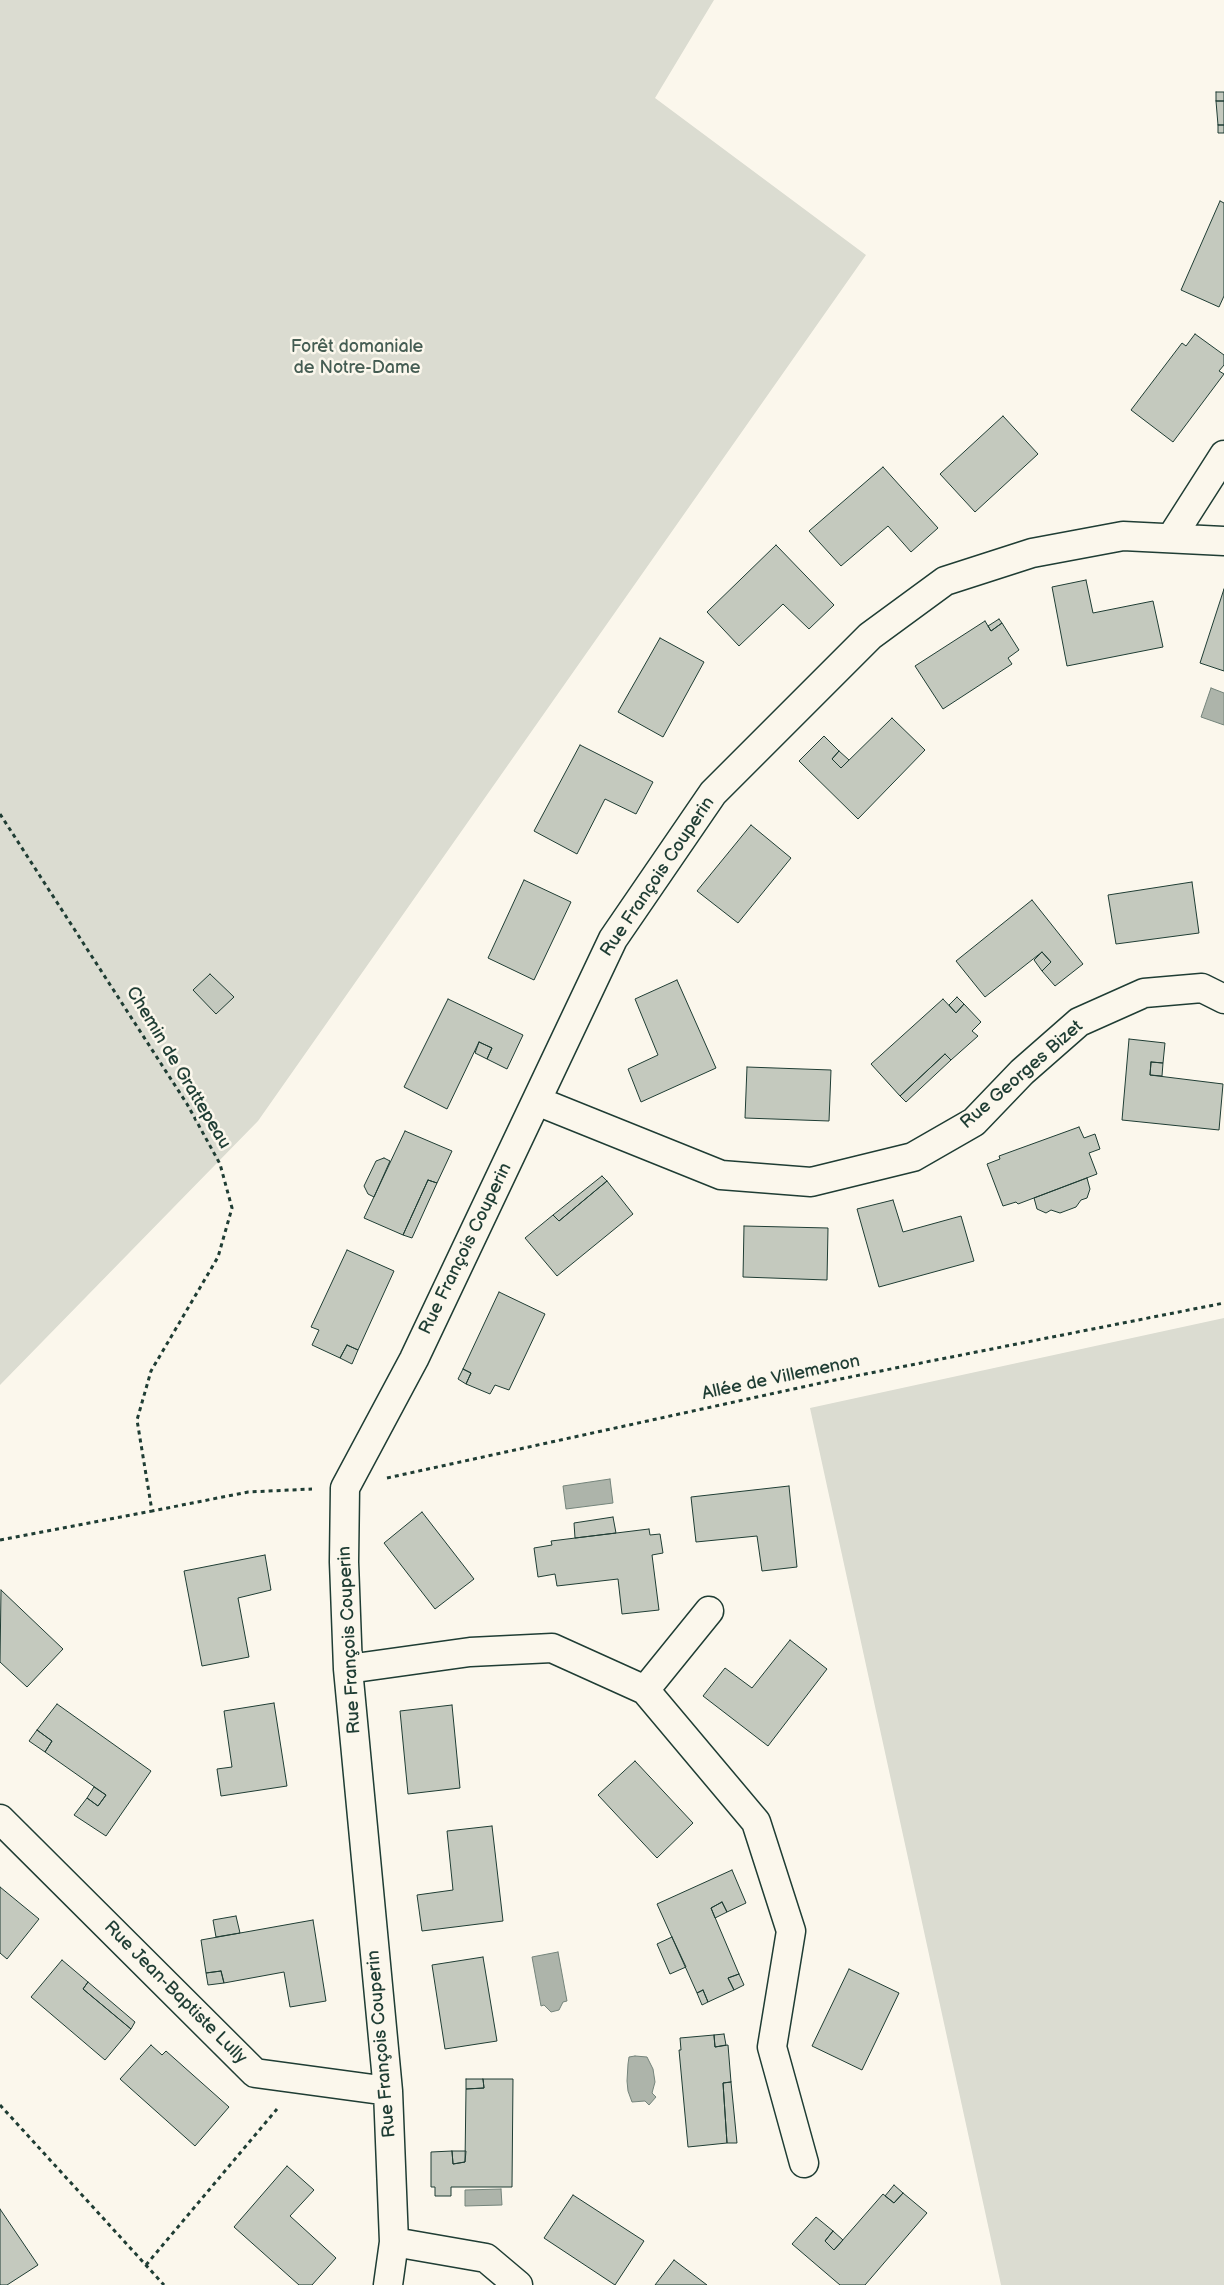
<!DOCTYPE html>
<meta charset="utf-8">
<style>
body{margin:0}
canvas{display:block;background:#fbf7ec}
</style>
<canvas width="1224" height="2285"></canvas>
<script>
const ctx = document.querySelector('canvas').getContext('2d');
ctx.lineJoin = 'round';
function fill(path, color) {
  ctx.fillStyle = color;
  ctx.fill(path, 'evenodd');
}
function poly(rows) {
  const path = new Path2D();
  for (const r of rows) {
    path.moveTo(r[0], r[1]);
    for (let i = 2; i < r.length; i += 2) path.lineTo(r[i], r[i + 1]);
  }
  return path;
}
function stroke(path, color, width, dash) {
  ctx.strokeStyle = color;
  ctx.lineWidth = width;
  ctx.lineCap = dash ? 'butt' : 'round';
  ctx.setLineDash(dash || []);
  ctx.stroke(path);
}
function write(font, color, halo, rows, align = 'center') {
  ctx.font = font + ' "Balsamiq Sans",sans-serif';
  ctx.lineWidth = 5;
  ctx.setLineDash([]);
  ctx.textBaseline = 'middle';
  ctx.strokeStyle = halo;
  ctx.fillStyle = color;
  for (const [text, x, y, turn = 0] of rows) {
    ctx.save();
    ctx.translate(x, y);
    ctx.rotate((+turn || 0) * Math.PI / 180);
    ctx.textAlign = isNaN(turn) ? turn : align;
    if (halo) ctx.strokeText(text, 0, 0);
    ctx.fillText(text, 0, 0);
    ctx.restore();
  }
}
const green = poly([
 [0,0,714,0,655,98,866,255,258,1121,0,1385],
 [1224,1318,1224,2285,1001,2285,810,1408]
]);
const water = poly([
 [1211,688,1224,693,1224,725,1201,717,1211,688],
 [610,1479,613,1503,566,1509,563,1486,610,1479],
 [558,1952,567,2001,563,2002,559,2010,551,2012,544,2005,541,2006,532,1957,558,1952],
 [635,2056,647,2057,653,2069,655,2082,652,2093,656,2097,649,2105,645,2101,632,2102,628,2091,627,2081,628,2064,629,2057,635,2056],
 [501,2189,502,2205,465,2206,465,2190,501,2189]
]);
const building = poly([
 [1216,92,1224,92,1224,101,1216,101,1216,92],
 [1216,101,1224,101,1224,125,1218,125,1216,101],
 [1218,125,1224,125,1224,133,1218,133,1218,125],
 [1220,201,1224,203,1224,296,1219,307,1181,290,1220,201],
 [1195,334,1224,355,1224,365,1219,371,1224,374,1173,442,1131,410,1182,343,1186,346,1195,334],
 [1003,416,1038,454,975,512,940,474,1003,416],
 [883,467,938,528,911,552,888,526,841,566,809,531,883,467],
 [776,545,834,605,809,629,783,604,739,646,707,612,776,545],
 [1086,580,1093,613,1153,601,1163,647,1067,666,1052,587,1086,580],
 [1224,589,1224,671,1200,663,1224,589],
 [999,619,1002,623,991,631,988,626,999,619],
 [985,621,991,631,1002,623,1019,650,1008,658,1012,664,943,709,915,666,985,621],
 [660,638,704,662,663,737,618,712,660,638],
 [892,718,925,750,858,819,799,761,824,736,839,751,832,759,841,768,892,718],
 [580,745,653,782,636,814,605,799,577,854,534,831,580,745],
 [839,751,849,760,841,768,832,759,839,751],
 [751,825,791,858,738,923,697,891,751,825],
 [524,880,571,902,534,980,488,958,524,880],
 [1192,882,1199,933,1116,944,1108,895,1192,882],
 [1032,900,1083,964,1055,986,1042,971,1051,962,1042,952,985,997,956,961,1032,900],
 [1042,952,1051,962,1042,971,1034,960,1042,952],
 [210,974,234,997,216,1014,193,990,210,974],
 [677,980,716,1068,641,1102,628,1069,658,1055,635,999,677,980],
 [957,997,964,1004,956,1013,949,1005,957,997],
 [448,999,523,1035,507,1069,487,1059,492,1048,479,1042,447,1109,404,1087,448,999],
 [943,999,956,1013,964,1004,981,1022,972,1031,978,1036,951,1060,945,1054,900,1096,871,1064,943,999],
 [1129,1039,1165,1043,1163,1063,1151,1062,1150,1075,1223,1084,1219,1130,1122,1120,1129,1039],
 [479,1042,492,1048,487,1059,475,1053,479,1042],
 [945,1054,951,1060,906,1102,900,1096,945,1054],
 [1151,1062,1163,1063,1162,1076,1150,1075,1151,1062],
 [747,1067,831,1070,829,1121,745,1118,747,1067],
 [1079,1127,1084,1138,1095,1134,1100,1149,1089,1153,1097,1174,1018,1204,1016,1202,1003,1206,987,1164,1000,1159,999,1156,1079,1127],
 [405,1131,452,1151,437,1183,428,1180,403,1235,364,1218,405,1131],
 [384,1158,390,1161,374,1197,368,1194,364,1186,376,1161,384,1158],
 [602,1176,607,1181,559,1221,553,1215,602,1176],
 [1087,1178,1090,1189,1087,1198,1081,1200,1076,1207,1060,1213,1051,1210,1046,1213,1037,1209,1034,1198,1087,1178],
 [428,1180,437,1183,412,1238,403,1235,428,1180],
 [607,1181,633,1214,557,1276,525,1238,553,1215,559,1221,607,1181],
 [893,1200,903,1232,961,1216,974,1261,879,1287,857,1209,893,1200],
 [744,1226,828,1228,827,1280,743,1277,744,1226],
 [347,1250,394,1271,358,1350,347,1345,340,1358,312,1345,319,1330,311,1327,347,1250],
 [499,1292,545,1314,509,1390,495,1385,490,1394,466,1384,471,1373,463,1369,499,1292],
 [347,1345,358,1350,352,1364,340,1358,347,1345],
 [463,1369,471,1373,466,1384,458,1379,463,1369],
 [789,1486,797,1567,762,1571,757,1536,696,1542,691,1497,789,1486],
 [422,1512,474,1579,435,1609,384,1543,422,1512],
 [613,1517,616,1533,575,1538,574,1523,613,1517],
 [649,1529,650,1535,660,1534,663,1553,652,1555,659,1610,622,1614,618,1579,557,1586,555,1574,538,1577,534,1548,552,1545,551,1541,649,1529],
 [265,1555,271,1590,238,1598,249,1657,202,1666,184,1571,265,1555],
 [1,1590,63,1649,27,1687,0,1662,1,1590],
 [790,1640,827,1669,768,1746,703,1696,725,1668,752,1688,790,1640],
 [274,1703,287,1786,221,1796,217,1769,232,1767,224,1711,274,1703],
 [57,1704,151,1771,106,1836,74,1815,87,1798,98,1806,106,1795,45,1752,52,1741,37,1730,57,1704],
 [452,1705,460,1788,408,1794,400,1711,452,1705],
 [37,1730,52,1741,45,1752,29,1741,37,1730],
 [635,1761,693,1823,657,1858,598,1795,635,1761],
 [94,1787,106,1795,98,1806,87,1798,94,1787],
 [492,1826,503,1921,422,1931,417,1895,453,1890,447,1831,492,1826],
 [732,1870,746,1903,727,1912,722,1902,711,1908,739,1974,728,1978,734,1990,708,2002,703,1990,697,1993,657,1904,732,1870],
 [0,1887,39,1919,7,1959,0,1953,0,1887],
 [722,1902,727,1912,715,1918,711,1908,722,1902],
 [236,1916,240,1933,216,1937,213,1920,236,1916],
 [313,1920,326,2001,290,2007,284,1972,224,1983,221,1971,206,1973,201,1940,313,1920],
 [672,1937,686,1967,670,1974,657,1944,672,1937],
 [483,1957,497,2041,445,2049,432,1965,483,1957],
 [62,1960,88,1982,83,1989,131,2029,105,2060,31,1997,62,1960],
 [849,1969,899,1993,862,2070,812,2046,849,1969],
 [221,1971,224,1983,208,1985,206,1973,221,1971],
 [739,1974,744,1985,734,1990,728,1978,739,1974],
 [88,1982,135,2022,131,2029,83,1989,88,1982],
 [703,1990,708,2002,702,2005,697,1993,703,1990],
 [724,2034,726,2045,715,2047,714,2035,724,2034],
 [714,2035,715,2047,728,2045,731,2082,723,2083,727,2143,688,2147,679,2050,681,2050,680,2038,714,2035],
 [151,2045,162,2055,166,2051,229,2107,195,2146,120,2079,151,2045],
 [466,2079,483,2079,484,2088,466,2089,466,2079],
 [483,2079,513,2079,512,2187,451,2187,451,2196,435,2196,435,2187,431,2187,431,2152,452,2151,453,2164,465,2162,466,2089,484,2088,483,2079],
 [731,2082,737,2143,727,2143,723,2083,731,2082],
 [452,2151,466,2151,465,2162,453,2164,452,2151],
 [287,2166,314,2190,290,2216,336,2258,312,2285,299,2285,234,2227,287,2166],
 [894,2185,903,2193,894,2203,885,2196,894,2185],
 [903,2193,927,2213,865,2285,840,2285,792,2244,816,2217,833,2231,825,2241,834,2250,883,2194,894,2203,903,2193],
 [573,2195,644,2241,615,2285,544,2238,573,2195],
 [0,2209,38,2265,7,2285,0,2285,0,2209],
 [833,2231,843,2240,834,2250,825,2241,833,2231],
 [674,2260,707,2285,655,2285,674,2260]
]);
const path = poly([
 [0,814,187,1104,220,1164,232,1208,218,1257,151,1371,137,1420,152,1511,248,1492,312,1489],
 [387,1478,830,1381,1224,1303],
 [0,1540,152,1511],
 [0,2105,164,2285],
 [146,2265,277,2109]
]);
const street = poly([
 [1171,538,1224,455],
 [537,1101,721,1175,811,1182,913,1157,974,1122,1022,1072,1079,1022,1144,993,1202,988,1224,999],
 [348,1669,470,1652,552,1648,645,1690,756,1822,791,1931,772,2047,804,2163],
 [645,1690,709,1611],
 [0,1819,255,2073,388,2091],
 [394,2242,486,2258,518,2285],
 [388,2285,394,2242,388,2091,348,1669,344,1562,345,1488,414,1359,613,939,713,793,870,636,945,581,1032,553,1123,536,1224,541]
]);
const parkNames = [
 ["Forêt domaniale",357,347],
 ["de Notre-Dame",357,368]
];
const streetNames = [
 ["Rue François Couperin",658,877,-56],
 ["Chemin de Grattepeau",178,1068,59],
 ["Rue Georges Bizet",1022,1075,-41],
 ["Rue François Couperin",466,1249,-64],
 ["Allée de Villemenon",781,1378,-12],
 ["Rue François Couperin",350,1640,-93],
 ["Rue Jean-Baptiste Lully",175,1993,45],
 ["Rue François Couperin",382,2044,-95]
];
fill(green, '#dbdcd1');
fill(water, '#adb4aa');
stroke(water, '#74847b', 1);
fill(building, '#c4c9be');
stroke(building, '#1f3d34', 1);
stroke(street, '#1f3d34', 31);
stroke(path, '#1f3d34', 3, [4, 4]);
stroke(street, '#fbf7ec', 28);
write('18px', '#455d53', '#fbf7ec', parkNames);
write('18px', '#1f3d34', '#fbf7ec', streetNames);
</script>
